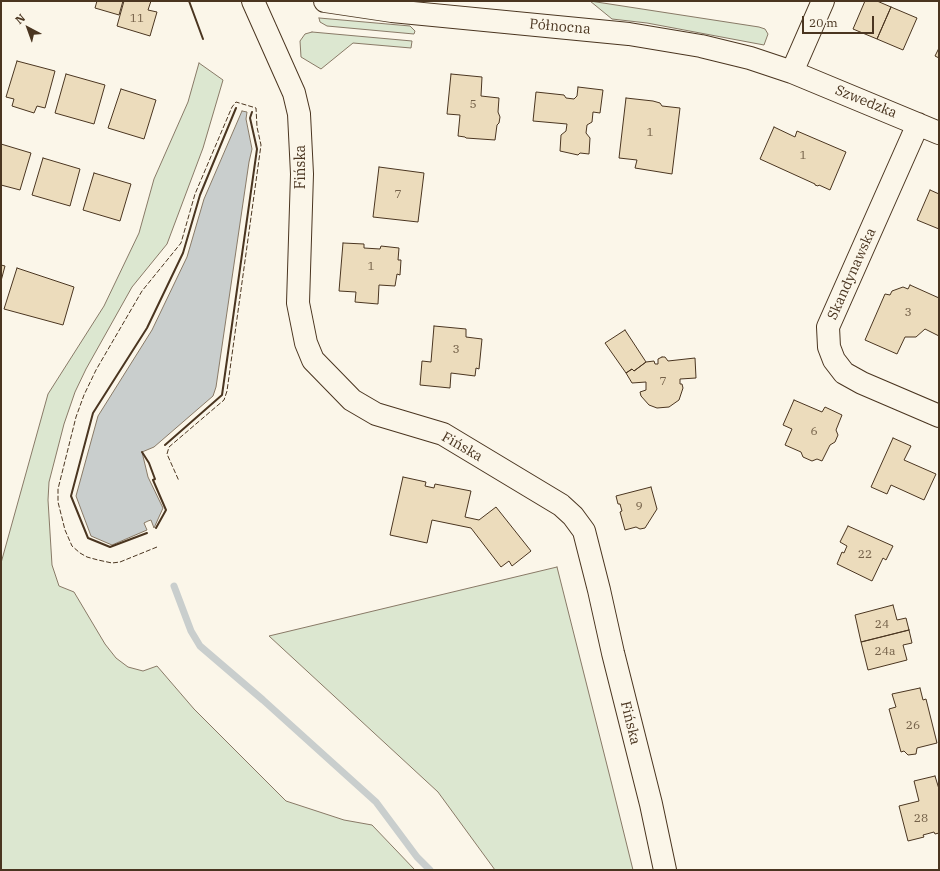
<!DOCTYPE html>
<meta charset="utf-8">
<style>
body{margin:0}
#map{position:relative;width:940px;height:871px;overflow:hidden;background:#fbf6e9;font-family:"IBM Plex Serif",serif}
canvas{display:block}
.frame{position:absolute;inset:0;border:2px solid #4a3520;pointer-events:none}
.north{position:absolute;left:8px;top:8px;width:40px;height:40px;-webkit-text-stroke:3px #fbf6e9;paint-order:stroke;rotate:319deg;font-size:11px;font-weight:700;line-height:16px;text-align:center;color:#4a3520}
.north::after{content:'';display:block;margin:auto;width:14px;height:18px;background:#4a3520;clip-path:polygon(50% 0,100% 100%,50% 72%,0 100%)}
.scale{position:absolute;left:802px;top:16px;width:72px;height:18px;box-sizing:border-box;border:2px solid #4a3520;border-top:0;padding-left:5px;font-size:12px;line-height:14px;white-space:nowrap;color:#4a3520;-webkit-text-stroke:3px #fbf6e9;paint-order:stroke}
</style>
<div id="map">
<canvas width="940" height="871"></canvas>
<div class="frame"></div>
<div class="north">N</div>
<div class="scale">20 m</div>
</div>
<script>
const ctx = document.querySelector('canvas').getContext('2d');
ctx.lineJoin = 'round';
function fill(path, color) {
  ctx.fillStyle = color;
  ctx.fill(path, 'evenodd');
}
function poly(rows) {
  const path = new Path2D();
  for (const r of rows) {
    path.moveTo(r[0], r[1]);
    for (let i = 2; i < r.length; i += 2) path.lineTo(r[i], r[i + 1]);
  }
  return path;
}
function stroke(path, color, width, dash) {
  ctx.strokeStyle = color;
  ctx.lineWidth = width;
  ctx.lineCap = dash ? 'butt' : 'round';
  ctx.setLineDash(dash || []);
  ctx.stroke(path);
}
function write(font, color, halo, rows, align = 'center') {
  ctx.font = font + ' "IBM Plex Serif",serif';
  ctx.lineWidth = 3;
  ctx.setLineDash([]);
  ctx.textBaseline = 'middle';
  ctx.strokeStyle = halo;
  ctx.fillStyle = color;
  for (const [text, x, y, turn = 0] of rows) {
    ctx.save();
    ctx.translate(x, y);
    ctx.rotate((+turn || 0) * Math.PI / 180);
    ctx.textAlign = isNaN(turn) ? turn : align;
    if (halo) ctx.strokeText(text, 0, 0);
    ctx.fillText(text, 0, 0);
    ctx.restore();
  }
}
const green = poly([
 [590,1,759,27,765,29,768,34,764,45,647,23,612,19,590,1],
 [319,18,410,26,415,31,414,34,327,26,320,22,319,18],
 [312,32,412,41,411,48,353,43,321,69,301,57,300,41,305,34,312,32],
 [199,63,223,80,203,148,167,244,132,287,86,369,75,392,64,424,49,482,48,500,52,565,59,586,74,592,105,644,116,658,128,667,143,671,157,666,194,709,286,801,344,820,372,825,415,870,1,870,1,563,48,394,104,306,139,233,154,179,188,102,199,63],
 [557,567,612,785,633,870,495,870,438,792,269,636,557,567]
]);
const water = poly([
 [242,111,247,112,246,119,252,149,249,162,216,387,213,396,154,447,142,452,148,477,163,508,154,528,151,520,148,521,144,523,147,530,112,545,91,536,76,496,98,416,152,330,187,257,204,199,242,111]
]);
const stream = poly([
 [174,586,191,631,200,646,263,700,376,802,417,857,430,870]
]);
const building = poly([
 [97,1,123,1,119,15,95,8,97,1],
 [124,1,151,1,148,10,157,12,150,36,117,26,124,1],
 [865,1,877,1,891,7,877,39,853,29,865,1],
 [891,7,917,18,903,50,877,39,891,7],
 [939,48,939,58,935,56,939,48],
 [17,61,55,71,45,108,37,106,34,113,12,106,14,99,6,97,17,61],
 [66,74,105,85,94,124,55,113,66,74],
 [451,74,482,77,481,96,499,98,498,112,500,117,499,123,497,125,495,140,466,138,465,137,458,136,460,115,447,114,451,74],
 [578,87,603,90,600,113,593,112,592,122,587,125,586,133,590,138,589,154,580,153,578,155,560,151,561,135,566,131,567,124,533,121,536,92,564,95,566,98,574,99,577,96,578,87],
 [121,89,156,100,144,139,108,128,121,89],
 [626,98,653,101,660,103,662,106,680,108,672,174,635,168,637,160,619,158,626,98],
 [774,127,795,137,797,131,846,152,830,190,819,185,818,186,815,185,815,184,760,159,774,127],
 [1,144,31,153,20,190,1,185,1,144],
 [43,158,80,169,70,206,32,195,43,158],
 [379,167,424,173,418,222,373,217,379,167],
 [94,173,131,184,120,221,83,210,94,173],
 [930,190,939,194,939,229,917,220,930,190],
 [343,243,364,244,364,248,380,249,381,246,399,248,398,260,401,260,400,275,397,274,395,286,379,285,378,304,355,302,356,292,339,291,343,243],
 [1,265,5,266,1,281,1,265],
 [17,268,74,287,63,325,4,309,17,268],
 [910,285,939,298,939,336,925,329,916,337,905,337,897,354,865,340,885,294,890,295,892,291,903,287,908,289,910,285],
 [434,326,466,329,466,337,482,339,479,369,476,368,475,376,451,373,450,388,420,385,422,361,431,362,434,326],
 [625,330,646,362,634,371,632,369,626,373,605,343,625,330],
 [662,357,665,357,668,361,695,358,696,378,680,379,680,384,682,384,683,388,679,400,669,407,657,408,649,405,641,396,640,392,646,390,646,382,632,383,626,373,632,369,634,371,646,362,654,361,655,364,658,364,658,359,662,357],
 [794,400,822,412,825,407,842,415,836,430,838,435,835,442,830,445,822,461,817,459,812,461,803,457,801,452,785,445,792,429,783,425,794,400],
 [893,438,911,446,904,460,936,474,924,500,891,485,887,494,871,487,893,438],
 [403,477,426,482,425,486,434,488,435,484,471,491,465,517,479,520,496,507,531,551,512,566,509,561,501,567,471,528,432,520,427,543,390,535,403,477],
 [651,487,657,509,645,528,640,529,636,527,625,530,620,512,622,511,620,504,618,504,616,496,651,487],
 [848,526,893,546,886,560,883,558,872,581,837,564,842,552,844,553,847,546,840,542,848,526],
 [893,605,897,620,906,618,909,630,861,642,855,615,893,605],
 [909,630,912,643,903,645,907,660,868,670,861,642,909,630],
 [920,688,923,700,926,699,937,743,917,748,916,754,908,755,904,751,901,752,889,709,896,707,892,694,920,688],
 [935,776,939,789,939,833,935,834,934,832,923,835,924,837,908,841,899,806,919,801,914,781,935,776]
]);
const minor = poly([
 [253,1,294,93,299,114,302,174,298,303,306,343,313,360,352,400,376,414,443,434,561,505,573,516,584,531,599,590,613,653,651,804,665,870],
 [325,1,392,11,629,34,701,46,750,58,792,72,939,133],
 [792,72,823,1],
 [918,124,828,327,829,347,834,360,844,373,862,383,939,416]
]);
const fence = poly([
 [157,547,120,562,112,563,98,560,87,557,80,553,72,546,65,530,58,502,58,489,76,417,84,395,96,370,142,291,181,243,195,194,232,107,236,102,256,108,257,127,261,145,227,391,224,400,169,447,167,454,179,481]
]);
const wall = poly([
 [189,1,203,39],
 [165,445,222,395,257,149,250,118,252,112],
 [142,452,149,463,155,479,153,480,166,510,156,528],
 [147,533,110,547,88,538,71,496,93,413,147,328,183,253,200,195,236,108]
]);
const numberNames = [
 ["11",137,19],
 ["5",473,105],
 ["1",650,133],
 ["1",803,156],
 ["7",398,195],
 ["1",371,267],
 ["3",908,313],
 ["3",456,350],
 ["7",663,382],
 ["6",814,432],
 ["9",639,507],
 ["22",865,555],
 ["24",882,625],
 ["24a",885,652],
 ["26",913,726],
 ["28",921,819]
];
const streetNames = [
 ["Północna",560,27,5],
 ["Szwedzka",866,102,22],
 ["Fińska",301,167,-90],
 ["Skandynawska",852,274,-66],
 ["Fińska",462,447,30],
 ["Fińska",630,723,76]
];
fill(green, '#dce7d0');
stroke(green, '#887966', 1);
fill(water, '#c9cecd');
stroke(water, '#887966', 1);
stroke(stream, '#c9cecd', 7);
fill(building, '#ecdcbc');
stroke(building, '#4a3520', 1);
stroke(minor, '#4a3520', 24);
stroke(minor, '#fbf6e9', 22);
stroke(fence, '#4a3520', 1, [5, 2]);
stroke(wall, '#4a3520', 2);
write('12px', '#725f47', null, numberNames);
write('14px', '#4a3520', '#fbf6e9', streetNames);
</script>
